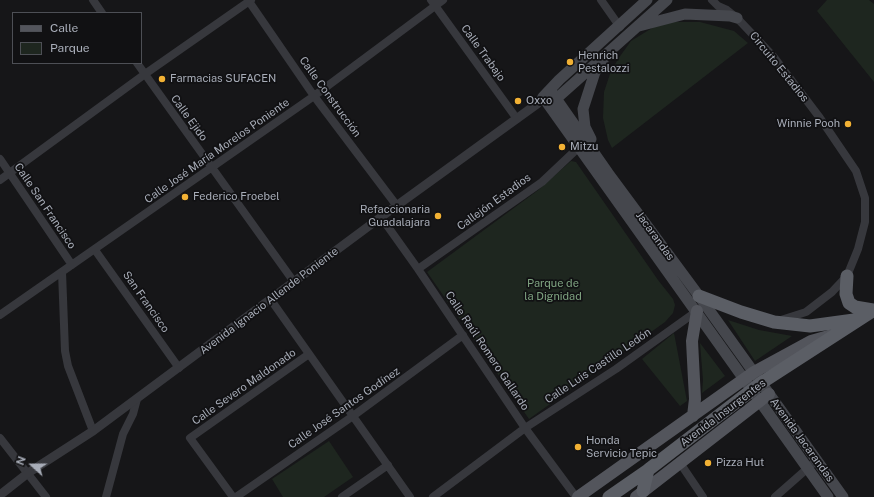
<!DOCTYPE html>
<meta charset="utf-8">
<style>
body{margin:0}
#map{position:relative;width:874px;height:497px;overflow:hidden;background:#161618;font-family:"Public Sans",sans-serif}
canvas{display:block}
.legend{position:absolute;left:12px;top:12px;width:130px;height:52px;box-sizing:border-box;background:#111113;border:1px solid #4d4f55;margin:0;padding:5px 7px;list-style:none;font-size:12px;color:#a8adb8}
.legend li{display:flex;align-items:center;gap:8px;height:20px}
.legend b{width:20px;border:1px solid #4d4f55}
.north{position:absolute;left:12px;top:445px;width:40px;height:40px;-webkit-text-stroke:3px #111113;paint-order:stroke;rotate:291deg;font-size:11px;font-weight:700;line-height:16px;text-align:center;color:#a8adb8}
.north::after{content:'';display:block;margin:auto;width:14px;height:18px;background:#a8adb8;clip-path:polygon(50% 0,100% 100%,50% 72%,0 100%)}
</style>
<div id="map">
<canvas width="874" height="497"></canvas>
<ul class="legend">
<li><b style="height:5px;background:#53555c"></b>Calle</li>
<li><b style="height:11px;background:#1e261f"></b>Parque</li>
</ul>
<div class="north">N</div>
</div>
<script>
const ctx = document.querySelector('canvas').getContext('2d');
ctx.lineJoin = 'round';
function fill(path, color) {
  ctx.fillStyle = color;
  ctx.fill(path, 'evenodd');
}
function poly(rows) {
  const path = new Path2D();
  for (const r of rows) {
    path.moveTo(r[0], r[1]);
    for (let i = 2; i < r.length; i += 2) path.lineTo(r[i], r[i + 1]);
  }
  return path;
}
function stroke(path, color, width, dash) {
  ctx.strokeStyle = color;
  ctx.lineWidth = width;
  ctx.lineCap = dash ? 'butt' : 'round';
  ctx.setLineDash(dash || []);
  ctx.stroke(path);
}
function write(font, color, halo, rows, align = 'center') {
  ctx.font = font + ' "Public Sans",sans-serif';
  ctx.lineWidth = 3.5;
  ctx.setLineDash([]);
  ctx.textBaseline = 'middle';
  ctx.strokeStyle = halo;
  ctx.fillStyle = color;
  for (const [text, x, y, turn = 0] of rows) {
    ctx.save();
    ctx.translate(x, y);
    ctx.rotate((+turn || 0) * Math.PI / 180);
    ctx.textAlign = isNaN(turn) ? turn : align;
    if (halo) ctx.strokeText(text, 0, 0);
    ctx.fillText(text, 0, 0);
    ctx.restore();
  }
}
const green = poly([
 [827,0,869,0,874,4,874,82,817,11],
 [673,22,700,22,734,31,748,43,612,148,608,140,603,118,604,92,610,74,618,59,631,41,657,25],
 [571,161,576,162,658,280,673,299,675,305,673,313,665,322,529,419,427,272,537,191],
 [728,320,759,330,792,336,755,361],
 [674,333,687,401,680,406,642,359],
 [700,343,725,376,702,393,703,380],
 [329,441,353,477,324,497,283,497,272,479]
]);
const minor = poly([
 [93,0,102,13],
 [248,0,314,96,397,206],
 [431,0,517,119],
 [601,0,620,27],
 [712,0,718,6,727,10,737,18,773,56,820,118,856,171,865,198,865,222,858,249,847,276,832,292,806,312,781,320],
 [137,63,294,282],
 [0,159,72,265],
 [0,180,145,74,251,0],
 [381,217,418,269,525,428,576,497],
 [95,250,179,368],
 [418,269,542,182,578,148],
 [62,272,65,351,68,366,93,431],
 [271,300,410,497],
 [0,315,314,96,443,0],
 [0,438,46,497],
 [680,463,703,497],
 [106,497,123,434,133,414,137,399],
 [233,497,190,438,309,354],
 [236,497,353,416,463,335],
 [342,497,388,465],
 [433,497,525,428,616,369,697,311],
 [775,497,817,460]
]);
const tertiary = poly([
 [0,495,28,473,93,431,381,217,537,104,543,97]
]);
const secondary = poly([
 [647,0,559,80,543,97,828,497],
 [639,26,685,14,730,16,737,18],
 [550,90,608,173,699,296,843,497],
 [550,101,556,99,667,0],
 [591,139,585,127,583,109,595,72,603,62]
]);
const primary = poly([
 [693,416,695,399,692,341,697,311],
 [578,497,754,372,811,341,832,335],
 [636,497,769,394]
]);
const trunk = poly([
 [847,276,846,294,849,303,855,307,874,310],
 [699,296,741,312,774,322,810,326,854,320],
 [643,491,648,470],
 [609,497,648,470,761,383,874,310]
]);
const markers = [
 [570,62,4,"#f2b134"],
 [162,79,4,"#f2b134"],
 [518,101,4,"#f2b134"],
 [848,124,4,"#f2b134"],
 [562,147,4,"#f2b134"],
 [185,197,4,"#f2b134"],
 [438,216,4,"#f2b134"],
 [578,447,4,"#f2b134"],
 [708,463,4,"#f2b134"]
];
const streetNames = [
 ["Calle Trabajo",483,53,54],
 ["Circuito Estadios",779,67,51],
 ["Calle Construcción",330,97,54],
 ["Calle Ejido",189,118,54],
 ["Calle José María Morelos Poniente",217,151,-35],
 ["Callejón Estadios",494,202,-36],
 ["Calle San Francisco",45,206,56],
 ["Jacarandas",655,236,54],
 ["Avenida Ignacio Allende Poniente",269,301,-37],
 ["San Francisco",146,302,55],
 ["Calle Raúl Romero Gallardo",487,351,56],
 ["Calle Luis Castillo Ledón",598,366,-34],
 ["Calle Severo Maldonado",244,387,-35],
 ["Calle José Santos Godínez",344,408,-35],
 ["Avenida Insurgentes",723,413,-37],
 ["Avenida Jacarandas",802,440,54]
];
const poiNames = [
 ["Henrich",578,56],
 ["Pestalozzi",578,69],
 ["Farmacias SUFACEN",170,79],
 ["Oxxo",526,101],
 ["Winnie Pooh",840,124,"right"],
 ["Mitzu",570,147],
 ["Federico Froebel",193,197],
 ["Refaccionaria",430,210,"right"],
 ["Guadalajara",430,223,"right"],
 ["Honda",586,441],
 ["Servicio Tepic",586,454],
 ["Pizza Hut",716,463]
];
const parkNames = [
 ["Parque de",553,284],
 ["la Dignidad",553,297]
];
fill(green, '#1e261f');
stroke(minor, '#37383d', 8);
stroke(tertiary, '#37383d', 9);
stroke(secondary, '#45474d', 11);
stroke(primary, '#53555c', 12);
stroke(trunk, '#5b5e65', 13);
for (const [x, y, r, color] of markers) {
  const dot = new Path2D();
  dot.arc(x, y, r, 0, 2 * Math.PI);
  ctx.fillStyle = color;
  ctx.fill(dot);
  stroke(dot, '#111113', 1.5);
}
write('11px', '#a8adb8', '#111113', streetNames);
write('11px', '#a8adb8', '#111113', poiNames, 'left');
write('11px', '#7fa381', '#111113', parkNames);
</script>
